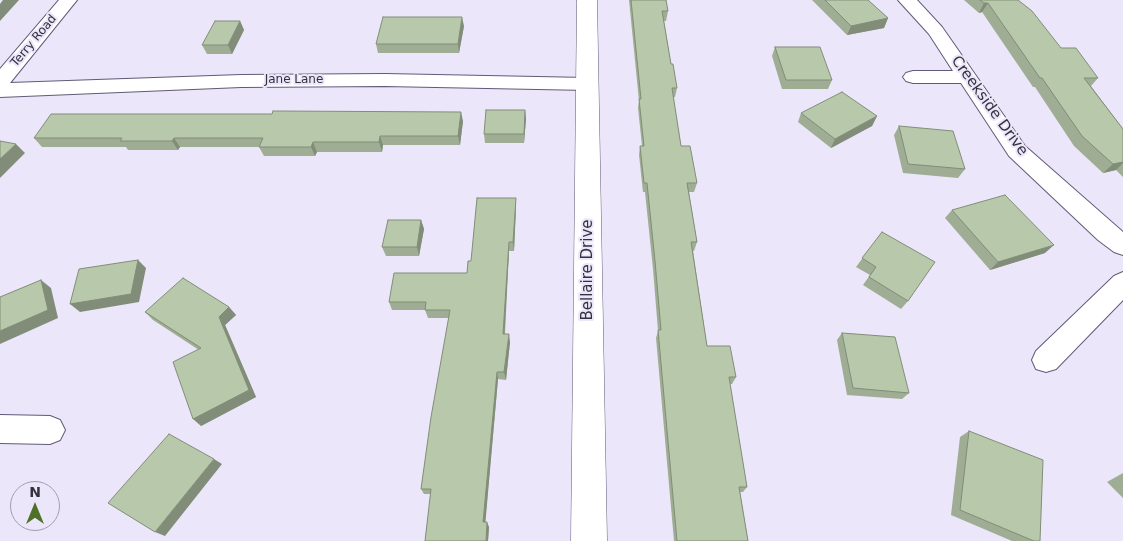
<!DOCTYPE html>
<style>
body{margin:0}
#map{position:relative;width:1123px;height:541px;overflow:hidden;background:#ebe6fa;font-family:"DejaVu Sans",sans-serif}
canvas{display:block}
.north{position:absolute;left:10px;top:481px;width:50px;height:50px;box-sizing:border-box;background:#ebe6fa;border:1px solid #a29eaf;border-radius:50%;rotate:0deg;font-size:14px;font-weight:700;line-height:20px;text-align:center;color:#34313e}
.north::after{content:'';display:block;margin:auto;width:18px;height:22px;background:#4e7028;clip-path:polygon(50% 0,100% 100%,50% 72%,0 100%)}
</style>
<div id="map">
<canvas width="1123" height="541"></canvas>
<div class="north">N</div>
</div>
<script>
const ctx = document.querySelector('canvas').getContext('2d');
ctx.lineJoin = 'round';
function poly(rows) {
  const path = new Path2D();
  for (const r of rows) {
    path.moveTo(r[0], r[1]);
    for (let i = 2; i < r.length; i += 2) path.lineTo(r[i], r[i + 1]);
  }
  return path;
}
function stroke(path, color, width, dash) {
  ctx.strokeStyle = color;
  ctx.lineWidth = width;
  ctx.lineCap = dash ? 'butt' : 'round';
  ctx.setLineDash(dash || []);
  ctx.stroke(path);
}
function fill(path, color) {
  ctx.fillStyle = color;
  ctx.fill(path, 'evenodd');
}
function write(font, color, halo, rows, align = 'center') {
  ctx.font = font + ' "DejaVu Sans",sans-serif';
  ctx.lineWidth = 4;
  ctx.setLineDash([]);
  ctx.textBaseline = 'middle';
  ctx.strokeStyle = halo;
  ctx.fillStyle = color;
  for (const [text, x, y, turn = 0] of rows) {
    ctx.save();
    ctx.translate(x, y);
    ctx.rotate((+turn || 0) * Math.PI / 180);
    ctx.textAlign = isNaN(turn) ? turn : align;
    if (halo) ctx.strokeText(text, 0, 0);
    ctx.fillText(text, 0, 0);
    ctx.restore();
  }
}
const minor = poly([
 [59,0,77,0,10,83,241,75,385,74,588,78,595,79,598,84,595,89,588,90,385,86,241,87,0,97,0,69,59,0],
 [898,0,917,0,942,27,1025,146,1123,232,1123,255,1114,252,1098,240,1009,156,961,83,913,83,906,81,903,77,906,73,913,71,953,71,929,34,898,0],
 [1123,272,1123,300,1056,369,1046,372,1036,369,1032,360,1036,351,1114,276,1123,272],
 [0,415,50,416,60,420,65,430,60,440,50,444,0,443,0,415]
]);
const tertiary = poly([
 [577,0,597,0,607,541,571,541,577,0]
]);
const wall = poly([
 [629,0,666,0,668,11,666,21,664,21,671,64,677,88,675,97,673,97,681,146,697,183,694,192,689,192,697,242,694,251,693,251,707,346,736,377,732,384,730,384,747,487,743,492,740,492,748,541,674,541,656,338,658,331,653,269,645,192,643,192,639,155,640,146,642,146,638,108,639,101],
 [812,0,868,0,888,18,884,28,847,35],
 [964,0,1018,0,1061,48,1098,78,1091,86,1123,129,1123,177,1116,170,1103,173,1074,146,1035,87,1033,87,982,12,979,13],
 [240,21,244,30,232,54,207,54,202,45],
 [464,26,459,53,378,53,376,44],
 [775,47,832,80,828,89,782,89,772,56],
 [525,110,526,119,524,143,485,143,484,134],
 [801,113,877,116,872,126,831,148,798,122],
 [463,121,460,145,383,145,382,152,317,152,315,156,264,156,259,147,180,147,178,150,128,150,126,147,42,147,34,138],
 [899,126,965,169,958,178,903,173,894,135],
 [516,207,514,251,509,251,505,334,510,342,506,380,498,379,485,522,489,527,488,541,425,541,431,494,424,494,421,489,449,318,428,318,425,310,392,310,389,302,467,273,471,261],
 [952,210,1045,253,990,270,945,218],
 [421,220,424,229,419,256,386,256,382,247],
 [882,232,908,301,901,309,863,285,870,275,856,267],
 [229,307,236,315,225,325,256,397,201,426,199,350,153,320,145,312],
 [842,333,909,393,902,399,847,395,837,340],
 [969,431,1040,541,1012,541,951,515,960,437],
 [1123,473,1123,498,1107,482]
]);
const shadedWall = poly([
 [3,0,19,0,0,21,0,4],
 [984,3,988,3,982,12,979,13],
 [462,17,464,26,459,53,458,44],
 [888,18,884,28,847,35,851,26],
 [240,21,244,30,232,54,228,45],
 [525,110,526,119,524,143,524,134],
 [461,112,463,121,460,145,458,136],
 [877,116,872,126,831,148,835,139],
 [380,136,383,145,382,152,379,142],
 [174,138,180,147,178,150,172,141],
 [313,142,317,152,315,156,311,147],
 [16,144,25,153,0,178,0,159],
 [1123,162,1123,163,1116,170,1103,173,1113,164],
 [516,198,516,207,514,251,513,242],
 [421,220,424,229,419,256,417,247],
 [509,242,509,251,504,342,503,334],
 [1054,245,1045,253,990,270,998,262],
 [138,260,146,268,139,302,80,312,70,304],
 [41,280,51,288,58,318,0,344,0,331],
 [229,307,236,315,225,325,256,397,201,426,193,419,219,317],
 [509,334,510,342,506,380,504,372],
 [497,372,498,379,485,527,483,522],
 [214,459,222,464,165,536,155,532],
 [487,522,489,527,488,541,486,541]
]);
const building = poly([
 [631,0,666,0,668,11,662,11,671,64,673,64,677,88,672,88,681,146,690,146,697,183,687,183,697,242,691,242,707,346,730,346,736,377,729,377,747,487,739,487,748,541,677,541,658,330,661,330,655,261,647,183,644,183,640,146,644,146,639,99,641,99,631,0],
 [825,0,868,0,888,18,851,26,825,0],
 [980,0,1018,0,1032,11,1061,48,1076,48,1098,78,1084,78,1123,129,1123,162,1113,164,1082,136,1042,78,1040,78,988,3,984,3,980,0],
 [383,17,462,17,458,44,376,44,383,17],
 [215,21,240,21,228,45,202,45,215,21],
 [775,47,820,47,832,80,786,80,775,47],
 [842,92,877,116,835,139,801,113,842,92],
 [486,110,525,110,524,134,484,134,486,110],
 [273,111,461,112,458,136,380,136,379,142,313,142,311,147,259,147,263,138,174,138,172,141,120,141,122,138,34,138,51,114,272,114,273,111],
 [899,126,953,131,965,169,908,164,899,126],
 [0,141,16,144,0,159,0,141],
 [1005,195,1054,245,998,262,952,210,1005,195],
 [477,198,516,198,513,242,509,242,503,334,509,334,504,372,497,372,483,522,487,522,486,541,425,541,431,489,421,489,431,417,450,310,425,310,426,302,389,302,394,273,467,273,468,261,471,261,477,198],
 [388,220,421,220,417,247,382,247,388,220],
 [882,232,935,262,908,301,869,277,876,267,862,258,882,232],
 [138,260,131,294,70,304,79,269,138,260],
 [183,278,229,307,219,317,249,390,193,419,173,362,201,348,145,312,183,278],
 [41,280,48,310,0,331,0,297,41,280],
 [842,333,895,337,909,393,853,388,842,333],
 [969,431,1043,460,1040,541,1034,541,960,510,969,431],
 [169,434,214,459,155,532,108,503,169,434]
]);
const farStreetnames = [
 ["Terry Road",34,41,-50],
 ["Jane Lane",294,80]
];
const streetNames = [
 ["Creekside Drive",989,106,54],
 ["Bellaire Drive",588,270,-90]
];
stroke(minor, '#625a77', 2);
stroke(tertiary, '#625a77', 1);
fill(minor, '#fff');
fill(tertiary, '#fff');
fill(wall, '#9ead93');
fill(shadedWall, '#818d78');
fill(building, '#b8c9ab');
stroke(building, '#818d78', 1);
write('12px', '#34313e', '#ebe6fa', farStreetnames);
write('15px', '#34313e', '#ebe6fa', streetNames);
</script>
